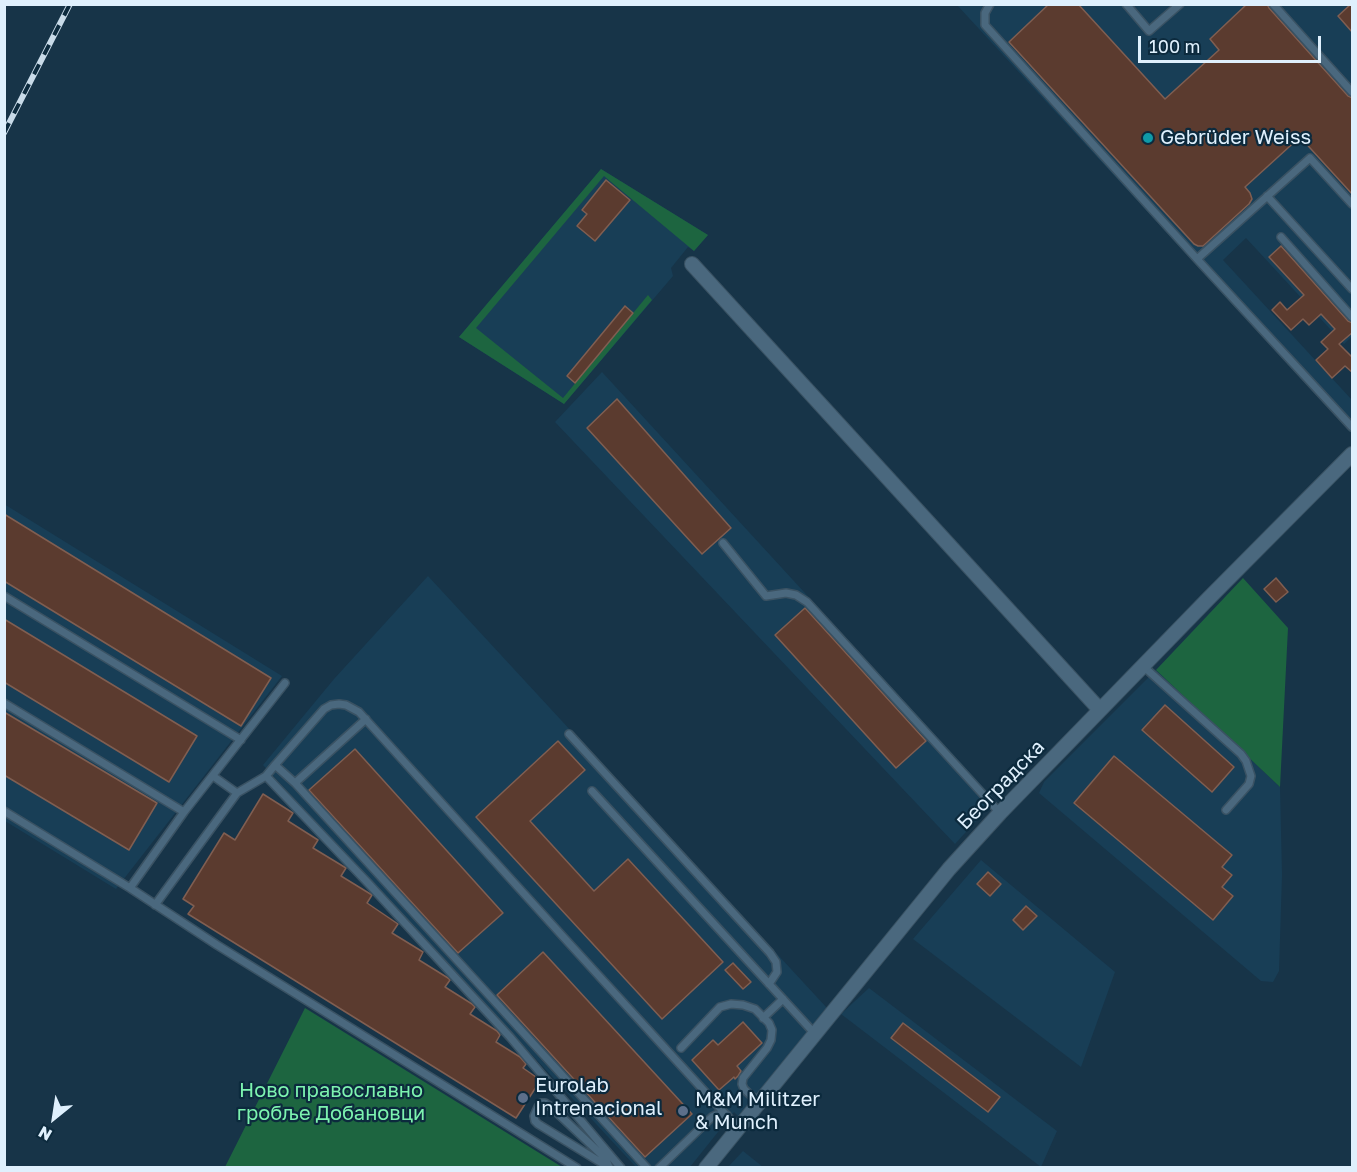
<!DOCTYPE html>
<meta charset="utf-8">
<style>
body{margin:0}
#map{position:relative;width:1357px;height:1172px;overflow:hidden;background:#173448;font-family:"Golos Text",sans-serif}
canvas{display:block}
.frame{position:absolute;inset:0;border:6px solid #dff0fd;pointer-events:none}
.north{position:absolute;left:24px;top:1088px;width:60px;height:60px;-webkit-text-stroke:4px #0c2a3d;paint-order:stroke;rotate:210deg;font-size:16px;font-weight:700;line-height:24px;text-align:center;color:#dff0fd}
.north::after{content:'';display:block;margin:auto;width:21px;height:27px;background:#dff0fd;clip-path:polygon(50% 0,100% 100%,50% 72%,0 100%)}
.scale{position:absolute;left:1138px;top:36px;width:183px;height:27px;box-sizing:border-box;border:3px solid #dff0fd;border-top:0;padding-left:8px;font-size:18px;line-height:21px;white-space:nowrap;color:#dff0fd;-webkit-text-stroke:4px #0c2a3d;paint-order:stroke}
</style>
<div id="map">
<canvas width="1357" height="1172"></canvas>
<div class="frame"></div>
<div class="north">N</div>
<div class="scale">100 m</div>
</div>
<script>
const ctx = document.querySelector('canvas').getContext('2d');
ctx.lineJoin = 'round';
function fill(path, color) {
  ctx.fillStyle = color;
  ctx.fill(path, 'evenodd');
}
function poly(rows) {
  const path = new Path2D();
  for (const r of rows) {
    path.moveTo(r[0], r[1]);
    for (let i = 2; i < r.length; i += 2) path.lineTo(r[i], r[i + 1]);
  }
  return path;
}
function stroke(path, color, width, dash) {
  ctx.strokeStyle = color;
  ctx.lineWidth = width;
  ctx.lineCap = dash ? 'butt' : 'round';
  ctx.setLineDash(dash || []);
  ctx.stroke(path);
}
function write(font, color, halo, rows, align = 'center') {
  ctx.font = font + ' "Golos Text",sans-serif';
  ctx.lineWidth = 4.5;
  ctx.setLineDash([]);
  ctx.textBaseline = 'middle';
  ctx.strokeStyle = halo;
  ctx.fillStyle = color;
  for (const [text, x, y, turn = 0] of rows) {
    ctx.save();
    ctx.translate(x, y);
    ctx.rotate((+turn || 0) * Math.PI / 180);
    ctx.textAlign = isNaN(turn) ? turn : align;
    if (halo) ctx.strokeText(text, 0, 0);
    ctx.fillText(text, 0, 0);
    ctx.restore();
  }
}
const built = poly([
 [957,5,1352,5,1352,336,1344,344,1246,238,1223,260,1352,400,1352,434],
 [601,169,708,235,694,251,688,247,671,268,673,276,564,404,459,337],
 [602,372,995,800,955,844,555,422],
 [4,504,282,676,116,889,5,821],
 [428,576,827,1008,739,1117,734,1112,690,1167,636,1167,263,765,334,679],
 [1156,670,1280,787,1282,875,1279,971,1273,982,1261,981,1039,793,1044,782],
 [981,860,1115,972,1081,1067,913,939],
 [869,988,1057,1131,1041,1167,841,1014],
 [743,1151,763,1167,728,1167]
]);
const green = poly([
 [601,169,708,235,694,251,604,176,476,328,563,398,648,295,652,300,564,404,459,337],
 [1243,578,1288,628,1280,787,1156,670],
 [305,1008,562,1167,225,1167]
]);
const building = poly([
 [1049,4,1078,4,1165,99,1219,50,1210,39,1247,4,1267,4,1269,8,1348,96,1353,98,1353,195,1300,137,1245,187,1250,193,1252,199,1249,204,1203,246,1198,246,1194,244,1009,42,1049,4],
 [1351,4,1353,4,1353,33,1338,16,1351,4],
 [606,180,630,200,595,241,577,226,587,214,582,210,606,180],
 [1281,246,1348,321,1353,323,1353,332,1339,344,1353,358,1353,373,1345,366,1332,378,1316,360,1328,349,1321,342,1335,329,1321,314,1309,325,1303,319,1291,330,1272,310,1280,302,1287,310,1304,295,1269,257,1281,246],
 [625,306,633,313,575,383,567,376,625,306],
 [617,399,731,528,702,554,587,428,617,399],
 [4,514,271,678,241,726,4,581,4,514],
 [1276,578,1288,592,1276,602,1264,589,1276,578],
 [805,608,926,741,896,768,775,635,805,608],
 [4,619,197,736,169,782,4,682,4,619],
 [1165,705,1234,767,1212,792,1142,730,1165,705],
 [4,712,157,803,129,850,4,775,4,712],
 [558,741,585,770,530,821,594,891,628,859,723,962,662,1019,476,817,558,741],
 [355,749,503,913,458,953,309,790,355,749],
 [1114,756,1232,855,1222,867,1232,875,1222,887,1233,896,1213,920,1074,803,1114,756],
 [263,794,293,813,288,821,318,840,313,848,346,868,341,876,372,895,367,903,398,924,392,933,423,952,419,960,448,978,450,980,445,987,472,1004,475,1007,470,1014,497,1031,500,1035,496,1042,520,1057,526,1064,523,1068,536,1077,540,1081,516,1118,188,914,194,906,183,899,224,833,235,840,263,794],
 [988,872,1001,884,990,896,977,884,988,872],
 [1026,906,1037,916,1023,930,1013,920,1026,906],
 [543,952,692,1114,645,1157,497,995,543,952],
 [733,963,751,982,743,989,725,970,733,963],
 [743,1022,762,1043,737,1066,741,1071,738,1076,735,1079,734,1077,719,1090,692,1060,713,1040,718,1045,743,1022],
 [903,1023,1000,1097,988,1112,891,1038,903,1023]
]);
const lane = poly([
 [990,4,985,13,985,25,1197,259,1352,427],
 [1126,4,1149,31,1180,4],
 [1273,4,1352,92],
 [1267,196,1352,289],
 [1281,237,1352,317],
 [1197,259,1310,158,1352,204],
 [723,543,766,596,786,593,796,595,807,602,1000,813],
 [4,596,241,740],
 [1143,666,1241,754,1246,761,1251,776,1249,784,1226,810],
 [4,703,184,812],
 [569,734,770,953,776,962,777,972,769,984],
 [275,765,266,776,368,883,510,1037,621,1168],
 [213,776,237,793],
 [295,783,366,719],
 [592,791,815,1034],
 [4,811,130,888,217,945,577,1168],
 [130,888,184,812,285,683],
 [155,905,237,793,266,776],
 [763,1018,783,999],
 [681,1048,720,1007,731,1004,743,1005,755,1009,769,1023,772,1030,771,1040,767,1048,743,1078,742,1084,744,1089,759,1103],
 [609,1167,605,1158,551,1107,545,1103,541,1103,538,1107,534,1116,535,1121,538,1124,610,1168],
 [647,1168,295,783,275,765,324,709,331,705,339,704,346,705,359,712,567,941,739,1129],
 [659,1168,712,1117,716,1115,727,1115]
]);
const street = poly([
 [692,264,1100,710],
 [706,1168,949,869,1000,813,1208,599,1352,454]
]);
const rail = poly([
 [4,133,70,4]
]);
const markers = [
 [1148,138,6,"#0f9aa8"],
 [523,1098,6,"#5c6f8a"],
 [683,1111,6,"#5c6f8a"]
];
const poiNames = [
 ["Gebrüder Weiss",1160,138],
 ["Eurolab",535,1086],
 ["Intrenacional",535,1109],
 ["M&M Militzer",695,1100],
 ["& Munch",695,1123]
];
const streetNames = [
 ["Београдска",1001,785,-46]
];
const parkNames = [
 ["Ново православно",331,1091],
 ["гробље Добановци",331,1114]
];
fill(built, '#183e56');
fill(green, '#1d6540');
fill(building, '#5b3b2f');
stroke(building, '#805e51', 1.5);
stroke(lane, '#3a5263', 10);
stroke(street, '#3a5263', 16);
stroke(lane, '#4a687e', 7);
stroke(street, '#4a687e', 14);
stroke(rail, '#c9dbe9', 6);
stroke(rail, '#0c2a3d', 4, [11]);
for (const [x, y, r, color] of markers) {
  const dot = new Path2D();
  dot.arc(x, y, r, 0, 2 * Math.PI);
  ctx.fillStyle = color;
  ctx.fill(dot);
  stroke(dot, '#0c2a3d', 2);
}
write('20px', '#dff0fd', '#0c2a3d', poiNames, 'left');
write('20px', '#dff0fd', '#0c2a3d', streetNames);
write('20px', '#7df3af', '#0c2a3d', parkNames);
</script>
